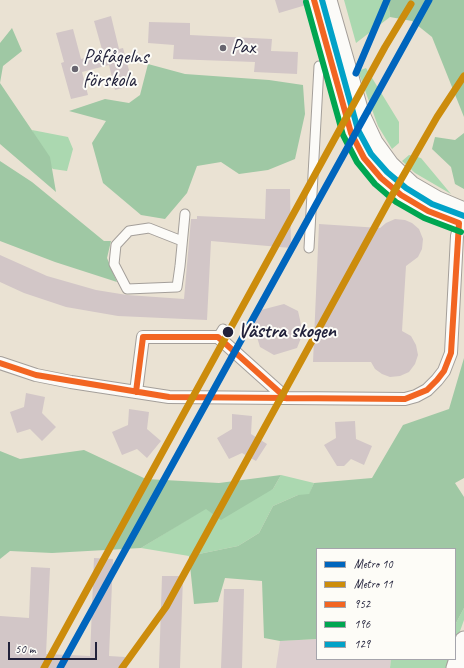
<!DOCTYPE html>
<meta charset="utf-8">
<style>
body{margin:0}
#map{position:relative;width:464px;height:668px;overflow:hidden;background:#eae2d3;font-family:Caveat,sans-serif}
canvas{display:block}
.legend{position:absolute;left:316px;top:548px;width:140px;height:112px;box-sizing:border-box;background:#fdfcf7;border:1px solid #a5a5ac;margin:0;padding:5px 7px;list-style:none;font-size:12px;color:#22223b}
.legend li{display:flex;align-items:center;gap:8px;height:20px}
.legend b{width:20px;border:1px solid #a5a5ac}
.scale{position:absolute;left:8px;top:642px;width:89px;height:18px;box-sizing:border-box;border:2px solid #22223b;border-top:0;padding-left:5px;font-size:12px;line-height:14px;white-space:nowrap;color:#22223b;-webkit-text-stroke:3px #fdfcf7;paint-order:stroke}
</style>
<div id="map">
<canvas width="464" height="668"></canvas>
<ul class="legend">
<li><b style="height:5px;background:#0065bd"></b>Metro 10</li>
<li><b style="height:5px;background:#cc8c0c"></b>Metro 11</li>
<li><b style="height:5px;background:#f26522"></b>952</li>
<li><b style="height:5px;background:#00a651"></b>196</li>
<li><b style="height:5px;background:#02a2c7"></b>129</li>
</ul>
<div class="scale">50 m</div>
</div>
<script>
const ctx = document.querySelector('canvas').getContext('2d');
ctx.lineJoin = 'round';
function fill(path, color) {
  ctx.fillStyle = color;
  ctx.fill(path, 'evenodd');
}
function poly(rows) {
  const path = new Path2D();
  for (const r of rows) {
    path.moveTo(r[0], r[1]);
    for (let i = 2; i < r.length; i += 2) path.lineTo(r[i], r[i + 1]);
  }
  return path;
}
function stroke(path, color, width, dash) {
  ctx.strokeStyle = color;
  ctx.lineWidth = width;
  ctx.lineCap = dash ? 'butt' : 'round';
  ctx.setLineDash(dash || []);
  ctx.stroke(path);
}
function write(font, color, halo, rows, align = 'center') {
  ctx.font = font + ' Caveat,sans-serif';
  ctx.lineWidth = 4;
  ctx.setLineDash([]);
  ctx.textBaseline = 'middle';
  ctx.strokeStyle = halo;
  ctx.fillStyle = color;
  for (const [text, x, y, turn = 0] of rows) {
    ctx.save();
    ctx.translate(x, y);
    ctx.rotate((+turn || 0) * Math.PI / 180);
    ctx.textAlign = isNaN(turn) ? turn : align;
    if (halo) ctx.strokeText(text, 0, 0);
    ctx.fillText(text, 0, 0);
    ctx.restore();
  }
}
const industrial = poly([
 [317,639,317,659,391,659,390,668,276,668,280,641]
]);
const green = poly([
 [344,0,388,0,390,17,356,43],
 [366,68,399,122,399,143,392,149,378,126,358,71],
 [32,130,68,137,73,149,67,171,53,169,40,157],
 [409,155,421,158,451,194,415,173,402,161],
 [281,475,314,483,309,495,298,495,273,506,259,533,238,546,189,556,141,548,206,508,273,489],
 [464,608,464,620,455,645,455,625],
 [391,659,450,659,447,668,390,668]
]);
const forest = poly([
 [388,0,464,0,464,117,432,37,412,21,390,17],
 [12,28,22,51,3,66,0,83,50,157,56,192,0,144,0,43],
 [148,64,185,74,269,80,303,85,305,114,295,159,268,170,239,174,221,162,197,166,187,193,165,219,141,215,103,183,92,143,106,121,69,111,105,99,129,103,140,95],
 [464,133,464,189,455,184,451,167,432,149,435,137,455,140],
 [0,161,32,182,104,241,111,241,107,258,117,282,55,262,0,241],
 [464,358,464,478,455,483,464,497,464,608,455,625,455,549,317,549,317,639,280,641,264,638,262,581,225,578,218,602,194,604,189,556,238,546,259,533,273,506,298,495,309,494,314,483,372,478,403,425,449,409],
 [84,450,146,479,219,483,281,475,273,489,221,520,206,509,141,548,52,553,10,551,0,559,0,451,20,459]
]);
const building = poly([
 [275,0,305,0,306,5,279,13],
 [111,16,119,49,123,48,133,85,115,90,109,65,82,72,88,95,71,99,61,63,64,62,56,33,73,29,81,59,103,53,94,21],
 [149,22,190,23,190,35,272,39,271,51,298,52,297,74,254,72,255,62,173,59,174,45,148,43],
 [266,189,290,189,291,248,211,241,207,320,118,316,66,307,24,293,0,282,0,255,47,276,96,290,127,295,184,299,191,219,197,219,197,216,265,219],
 [395,219,405,220,412,223,419,229,423,239,422,249,418,257,406,266,402,331,411,336,416,345,418,355,415,364,409,372,400,376,390,377,382,374,375,369,371,362,313,362,319,224,380,228,386,223],
 [284,304,298,311,303,333,297,348,274,355,260,347,253,324,261,310],
 [26,393,45,397,42,413,56,427,42,441,30,429,17,433,10,412,24,407],
 [129,409,149,412,147,429,161,441,147,458,137,449,122,455,112,432,128,425],
 [232,414,252,416,251,434,267,444,256,461,242,453,229,459,217,438,232,429],
 [355,421,356,439,372,446,364,465,351,459,344,466,337,466,324,445,336,438,335,422],
 [94,558,113,559,109,656,125,657,125,668,0,668,0,616,29,618,31,567,50,568,46,654,90,656],
 [162,576,183,576,180,668,159,668],
 [224,589,244,589,242,668,221,668]
]);
const pedestrian = poly([
 [182,241,149,228,129,231,116,245,114,264,127,289,177,287,180,266,185,214],
 [309,248,319,66],
 [218,337,223,329]
]);
const minor = poly([
 [0,363,36,375,71,382,169,397,405,399,416,396,427,390,437,380,444,371,451,353,457,236,462,216],
 [136,392,143,337,218,337,286,398]
]);
const tertiary = poly([
 [314,0,343,107,351,133,364,158,381,178,401,195,428,211,464,225],
 [329,0,361,112,375,142,391,164,412,184,438,199,464,210]
]);
const secondary = poly([
 [455,668,464,640]
]);
const bus1 = poly([
 [0,363,36,375,169,397,405,399,427,390,437,380,444,371,451,353,459,223,428,211,401,195,381,178,364,158,351,133,314,0],
 [136,392,143,337,218,337,286,398]
]);
const bus2 = poly([
 [306,2,343,135,357,162,375,184,396,202,424,218,461,232]
]);
const bus3 = poly([
 [322,0,358,130,371,154,387,172,406,188,432,204,464,216]
]);
const metro1 = poly([
 [356,73,387,0],
 [60,668,429,0]
]);
const metro2 = poly([
 [44,668,385,47,411,4],
 [122,668,166,607,395,190,437,117,464,76]
]);
const markers = [
 [223,48,4,"#686570"],
 [75,69,4,"#686570"],
 [228,332,6,"#22223b"]
];
const poiNames = [
 ["Pax",231,48],
 ["Påfågelns",83,58],
 ["förskola",83,81]
];
const stopNames = [
 ["Västra skogen",238,332]
];
fill(industrial, '#dccecf');
fill(green, '#abd8b0');
fill(forest, '#9fc8a4');
fill(building, '#d2c6c7');
stroke(pedestrian, '#a49f9a', 11);
stroke(minor, '#a49f9a', 14);
stroke(tertiary, '#a49f9a', 17);
stroke(secondary, '#a49f9a', 19);
stroke(pedestrian, '#fcfbf8', 9);
stroke(minor, '#fcfbf8', 12);
stroke(tertiary, '#fcfbf8', 15);
stroke(secondary, '#fcfbf8', 17);
stroke(bus1, '#f26522', 6);
stroke(bus2, '#00a651', 6);
stroke(bus3, '#02a2c7', 6);
stroke(metro1, '#0065bd', 7);
stroke(metro2, '#cc8c0c', 7);
for (const [x, y, r, color] of markers) {
  const dot = new Path2D();
  dot.arc(x, y, r, 0, 2 * Math.PI);
  ctx.fillStyle = color;
  ctx.fill(dot);
  stroke(dot, '#fdfcf7', 1.5);
}
write('20px', '#22223b', '#fdfcf7', poiNames, 'left');
write('bold 20px', '#22223b', '#fdfcf7', stopNames, 'left');
</script>
